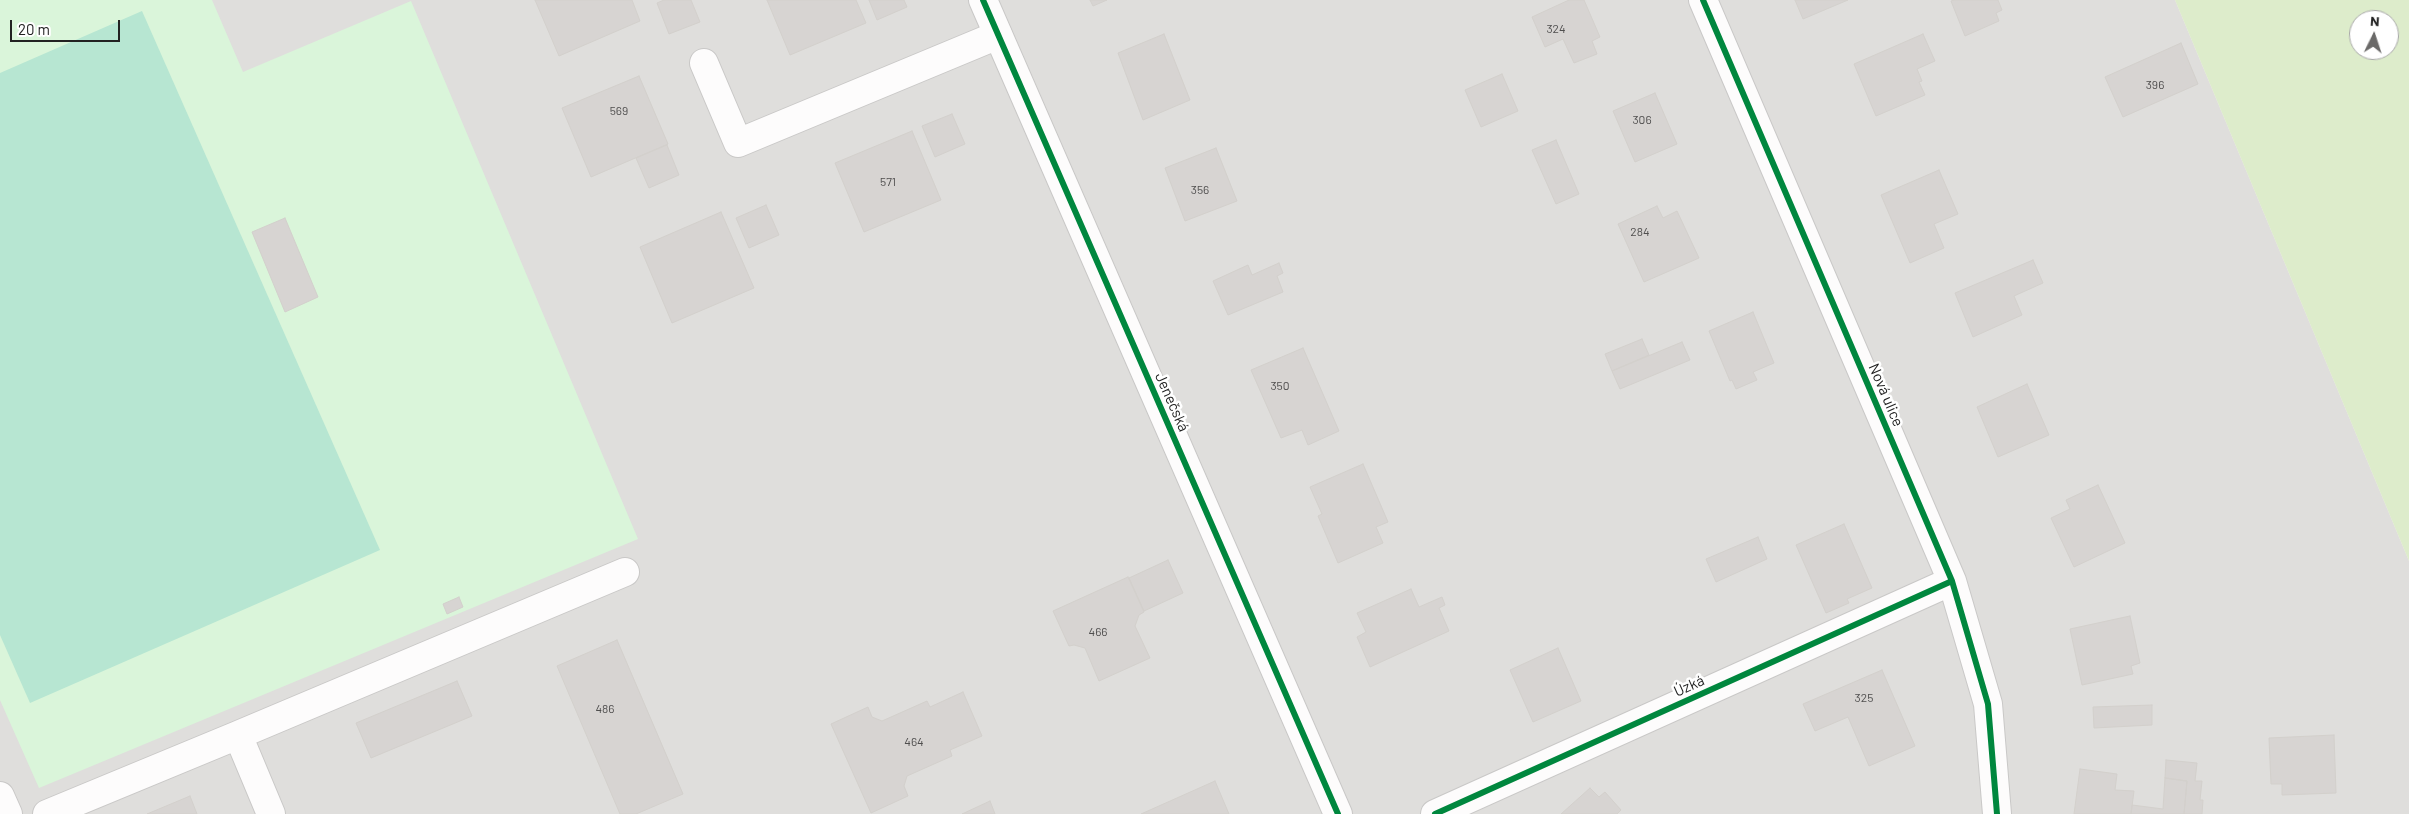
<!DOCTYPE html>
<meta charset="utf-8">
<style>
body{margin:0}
#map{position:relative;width:2409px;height:814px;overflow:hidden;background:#f0eeeb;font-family:Barlow,sans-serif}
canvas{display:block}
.north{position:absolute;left:2349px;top:10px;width:50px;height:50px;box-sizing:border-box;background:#fff;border:1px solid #a7a7a7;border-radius:50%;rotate:4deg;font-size:14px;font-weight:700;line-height:20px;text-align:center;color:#222}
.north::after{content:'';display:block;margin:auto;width:18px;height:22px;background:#6a6968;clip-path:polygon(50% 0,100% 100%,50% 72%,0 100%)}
.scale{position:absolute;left:10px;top:20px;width:110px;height:22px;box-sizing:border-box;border:2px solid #222;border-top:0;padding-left:6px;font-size:15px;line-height:18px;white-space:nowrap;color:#222;-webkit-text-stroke:4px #fff;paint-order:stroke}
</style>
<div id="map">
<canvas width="2409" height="814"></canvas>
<div class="north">N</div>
<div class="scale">20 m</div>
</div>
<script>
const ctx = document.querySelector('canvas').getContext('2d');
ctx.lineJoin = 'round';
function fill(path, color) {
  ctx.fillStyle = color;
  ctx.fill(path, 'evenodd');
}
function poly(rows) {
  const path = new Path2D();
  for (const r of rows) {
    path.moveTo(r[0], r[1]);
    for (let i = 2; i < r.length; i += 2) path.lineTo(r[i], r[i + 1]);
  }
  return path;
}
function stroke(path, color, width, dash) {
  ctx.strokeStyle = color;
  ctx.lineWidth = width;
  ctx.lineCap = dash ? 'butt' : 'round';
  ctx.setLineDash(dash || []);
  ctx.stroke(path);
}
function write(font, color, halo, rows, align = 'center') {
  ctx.font = font + ' Barlow,sans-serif';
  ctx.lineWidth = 5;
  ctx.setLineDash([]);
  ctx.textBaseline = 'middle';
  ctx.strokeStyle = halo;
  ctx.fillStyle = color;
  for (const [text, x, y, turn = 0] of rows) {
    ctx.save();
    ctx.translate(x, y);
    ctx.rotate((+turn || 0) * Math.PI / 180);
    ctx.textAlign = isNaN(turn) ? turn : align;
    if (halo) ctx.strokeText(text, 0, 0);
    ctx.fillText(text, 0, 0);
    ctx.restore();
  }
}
const residential = poly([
 [0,0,2175,0,2409,561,2409,814,0,814]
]);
const grass = poly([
 [2175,0,2409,0,2409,561],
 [2359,20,2389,20,2389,50,2359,50]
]);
const park = poly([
 [0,0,212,0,243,72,411,1,638,539,39,788,0,700]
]);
const pitch = poly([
 [142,11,380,550,30,703,0,635,0,73]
]);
const building = poly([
 [535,0,632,0,640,21,559,56,535,0],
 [664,0,691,0,700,22,669,34,657,3,664,0],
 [767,0,856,0,866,23,790,55,767,0],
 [869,0,904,0,907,7,877,20,869,0],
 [1090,0,1107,0,1093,6,1090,0],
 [1569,0,1584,0,1600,37,1592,41,1597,54,1574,63,1563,39,1545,47,1532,17,1569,0],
 [1795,0,1848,0,1803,19,1795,0],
 [1954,0,1998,0,2002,10,1996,13,1999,21,1965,36,1951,1,1954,0],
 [1164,34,1190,100,1143,120,1118,53,1164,34],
 [1923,34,1935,61,1917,69,1922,81,1919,82,1925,95,1876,116,1854,64,1923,34],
 [2181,43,2198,84,2123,117,2105,77,2181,43],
 [1502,74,1518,111,1481,127,1465,90,1502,74],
 [639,76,668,144,591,177,562,108,639,76],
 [1655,93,1677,144,1635,162,1613,111,1655,93],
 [952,114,965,144,935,157,922,126,952,114],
 [912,131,941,200,864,232,835,163,912,131],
 [1556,140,1579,194,1556,204,1532,150,1556,140],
 [667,145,679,175,649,188,636,158,667,145],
 [1216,148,1237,201,1185,221,1165,168,1216,148],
 [1939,170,1958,214,1934,224,1944,248,1910,263,1881,195,1939,170],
 [766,205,779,235,749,248,736,218,766,205],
 [1657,206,1663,218,1677,211,1699,258,1644,282,1618,224,1657,206],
 [721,212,754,288,672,323,640,247,721,212],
 [285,218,318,297,285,312,252,232,285,218],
 [2033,260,2043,283,2014,296,2022,315,1973,337,1955,293,2033,260],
 [1279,263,1283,273,1277,276,1283,292,1228,315,1213,281,1248,265,1252,275,1279,263],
 [1753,312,1774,363,1753,372,1757,380,1736,389,1732,380,1730,381,1709,331,1753,312],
 [1642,339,1649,355,1612,371,1605,354,1642,339],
 [1682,342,1690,360,1620,389,1612,371,1682,342],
 [1303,348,1339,431,1308,445,1302,430,1281,438,1251,370,1303,348],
 [2027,384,2049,435,1998,457,1977,407,2027,384],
 [1363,464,1388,522,1376,527,1383,543,1338,563,1318,516,1322,514,1310,487,1363,464],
 [2098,485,2125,543,2074,567,2051,518,2070,509,2066,500,2098,485],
 [1844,524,1872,588,1847,599,1849,603,1826,613,1796,545,1844,524],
 [1758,537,1767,559,1716,582,1706,559,1758,537],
 [1168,560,1183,593,1144,611,1129,578,1168,560],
 [1128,577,1144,612,1139,615,1135,626,1150,658,1099,681,1085,648,1074,645,1069,646,1053,611,1128,577],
 [1411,589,1419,607,1442,597,1445,605,1439,608,1449,631,1370,667,1357,637,1366,632,1357,613,1411,589],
 [459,597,463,607,447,614,443,604,459,597],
 [2130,616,2140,663,2131,666,2133,674,2082,685,2070,629,2130,616],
 [617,640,683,794,636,814,620,814,557,666,617,640],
 [1558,648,1581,701,1533,722,1510,670,1558,648],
 [1882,670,1915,746,1869,766,1848,717,1815,731,1803,704,1882,670],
 [457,681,472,716,371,758,356,723,457,681],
 [963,692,982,736,950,750,952,756,907,776,904,786,908,796,871,813,831,724,868,707,872,717,882,721,927,701,930,707,963,692],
 [2152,705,2152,725,2094,728,2093,707,2152,705],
 [2334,735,2336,793,2282,795,2282,784,2271,784,2269,738,2334,735],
 [2166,760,2197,763,2195,781,2202,781,2200,800,2203,800,2202,814,2184,814,2187,781,2165,778,2166,760],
 [2080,769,2117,774,2115,790,2134,791,2131,814,2074,814,2080,769],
 [2165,778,2187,781,2184,814,2131,814,2132,805,2163,809,2165,778],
 [1215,781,1229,814,1141,814,1215,781],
 [1590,788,1599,797,1605,792,1621,810,1617,814,1561,814,1590,788],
 [190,796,197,814,147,814,190,796],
 [990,801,995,814,962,814,990,801]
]);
const minor = poly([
 [1703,0,1952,581,1988,704,1997,814],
 [704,63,738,143,998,35],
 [238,735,625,572],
 [0,796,8,814],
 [47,814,238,735,271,814],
 [1435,814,1952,581]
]);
const tertiary = poly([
 [983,0,1338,814]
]);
const cycleway = poly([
 [983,0,1338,814],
 [1703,0,1952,581,1988,704,1997,814],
 [1435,814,1952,581]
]);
const numberNames = [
 ["324",1556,29],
 ["396",2155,85],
 ["569",619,111],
 ["306",1642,120],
 ["571",888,182],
 ["356",1200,190],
 ["284",1640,232],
 ["350",1280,386],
 ["466",1098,632],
 ["325",1864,698],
 ["486",605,709],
 ["464",914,742]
];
const streetNames = [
 ["Nová ulice",1886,395,67],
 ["Jenečská",1172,402,66],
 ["Úzká",1689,686,-24]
];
fill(residential, '#dfdedc');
fill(grass, '#ddeccb');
fill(park, '#daf5da');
fill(pitch, '#b7e6d2');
fill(building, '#d7d4d2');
stroke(building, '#d3d0cc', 1);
stroke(minor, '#c9c8c7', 30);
stroke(tertiary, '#c9c8c7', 30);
stroke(minor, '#fdfcfc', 28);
stroke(tertiary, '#fdfcfc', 28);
stroke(cycleway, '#00873e', 6);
write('12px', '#4f4e4e', null, numberNames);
write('15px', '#222', '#fff', streetNames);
</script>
